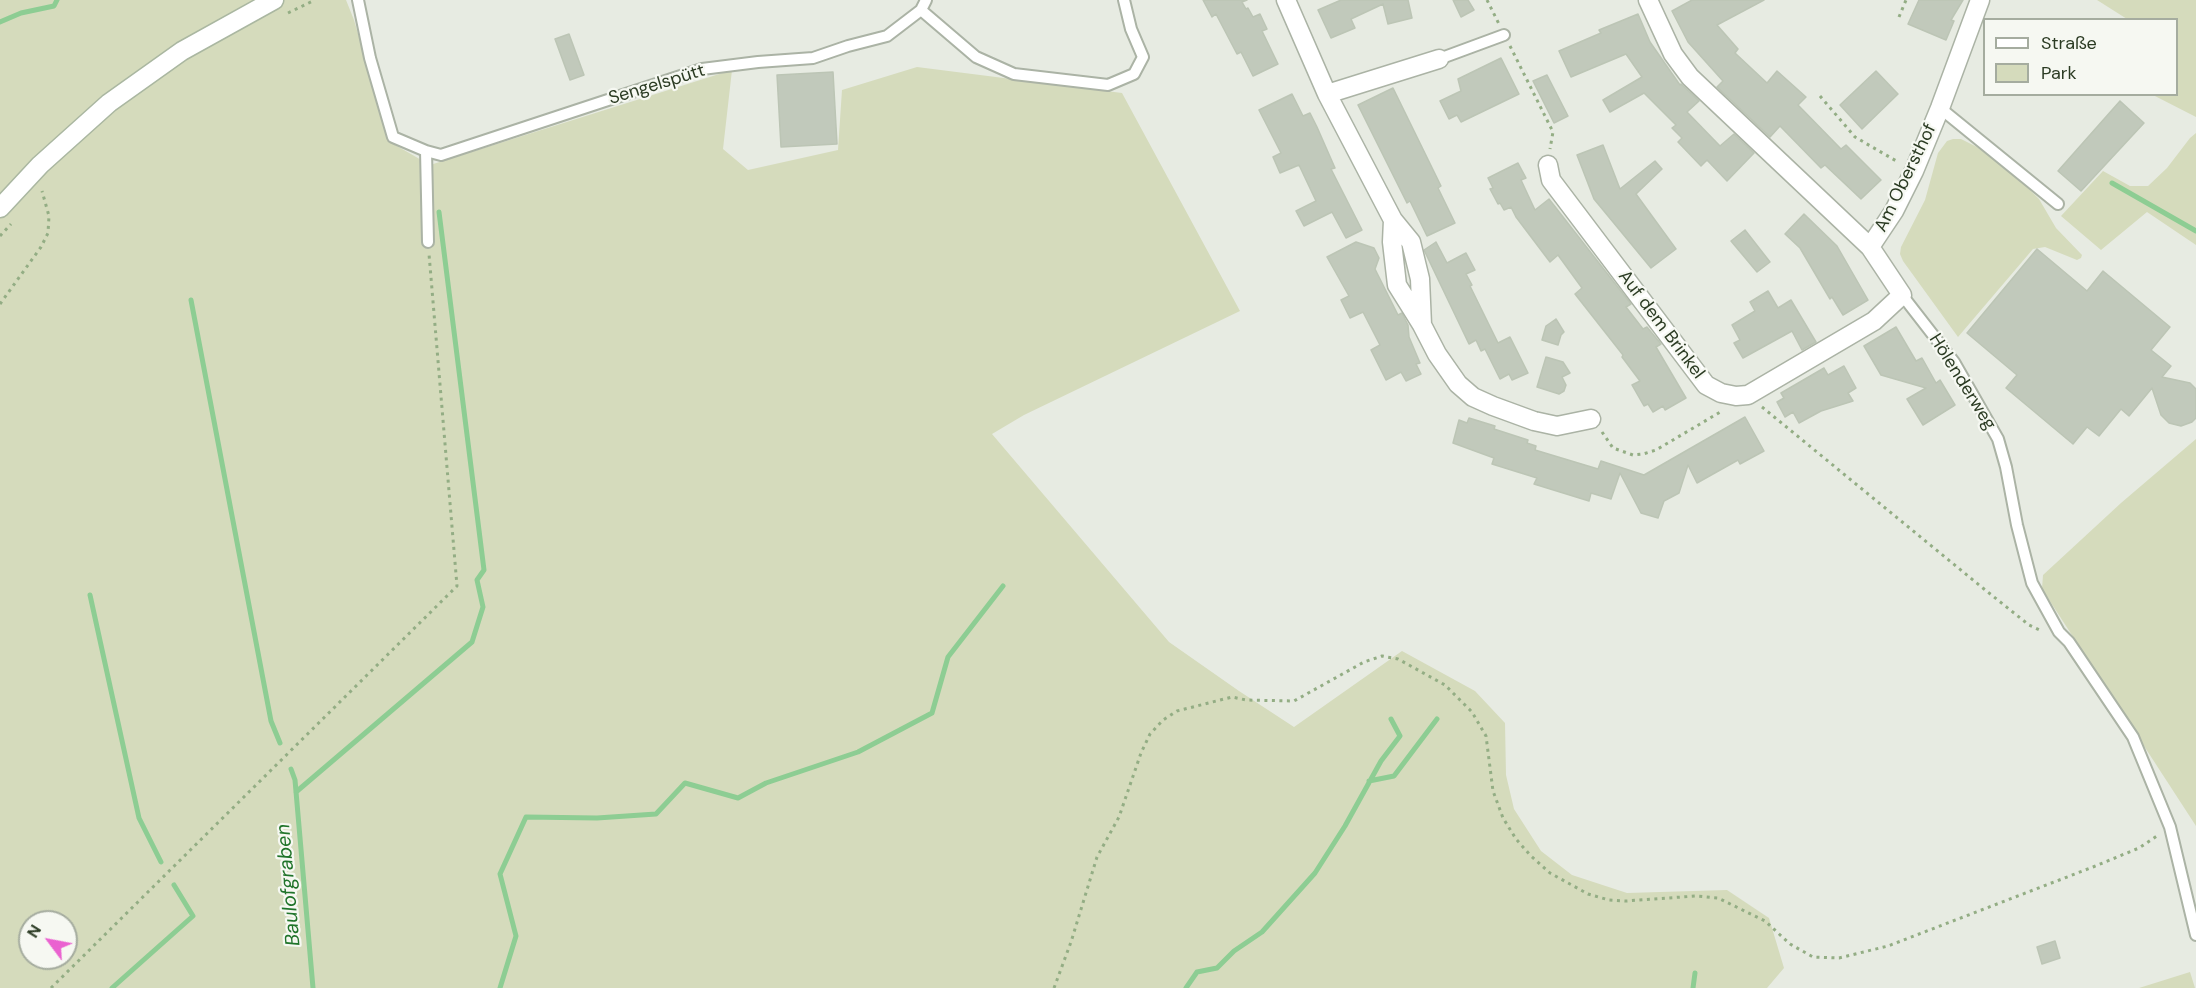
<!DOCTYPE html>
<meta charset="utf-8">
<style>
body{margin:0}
#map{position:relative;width:2196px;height:988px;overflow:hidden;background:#e7ebe2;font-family:"DM Sans",sans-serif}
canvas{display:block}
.legend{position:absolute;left:1983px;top:18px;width:195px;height:78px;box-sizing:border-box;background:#f6f8f2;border:2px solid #a5ac9f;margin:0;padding:8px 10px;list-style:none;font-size:18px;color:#2b3b23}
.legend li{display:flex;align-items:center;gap:12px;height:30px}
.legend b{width:30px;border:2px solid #a5ac9f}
.north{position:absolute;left:18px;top:910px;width:60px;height:60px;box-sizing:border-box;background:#f6f8f2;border:2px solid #a5ac9f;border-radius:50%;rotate:302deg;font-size:16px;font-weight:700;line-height:24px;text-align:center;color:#2b3b23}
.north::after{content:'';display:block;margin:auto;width:21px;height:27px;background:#ea62d0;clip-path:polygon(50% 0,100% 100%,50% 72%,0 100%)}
</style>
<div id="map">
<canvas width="2196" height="988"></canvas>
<ul class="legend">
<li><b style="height:8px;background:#fff"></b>Straße</li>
<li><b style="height:16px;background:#d5dbbc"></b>Park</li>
</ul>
<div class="north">N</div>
</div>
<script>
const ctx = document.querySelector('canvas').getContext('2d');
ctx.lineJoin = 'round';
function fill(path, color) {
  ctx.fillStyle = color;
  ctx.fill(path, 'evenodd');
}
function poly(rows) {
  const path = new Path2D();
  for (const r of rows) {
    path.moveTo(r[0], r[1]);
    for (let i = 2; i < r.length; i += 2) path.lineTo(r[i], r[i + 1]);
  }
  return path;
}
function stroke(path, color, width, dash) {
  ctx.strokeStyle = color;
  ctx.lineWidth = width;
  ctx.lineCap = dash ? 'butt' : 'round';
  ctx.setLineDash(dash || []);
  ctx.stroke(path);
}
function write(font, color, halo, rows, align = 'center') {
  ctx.font = font + ' "DM Sans",sans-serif';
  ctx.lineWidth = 4.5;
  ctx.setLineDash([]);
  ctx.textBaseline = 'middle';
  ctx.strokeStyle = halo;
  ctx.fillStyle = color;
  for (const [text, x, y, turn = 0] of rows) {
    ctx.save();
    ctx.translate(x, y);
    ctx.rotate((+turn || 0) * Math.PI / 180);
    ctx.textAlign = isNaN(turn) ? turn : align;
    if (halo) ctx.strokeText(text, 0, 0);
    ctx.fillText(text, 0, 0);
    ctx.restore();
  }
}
const green = poly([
 [0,0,346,0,354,20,390,142,430,165,732,70,723,149,748,170,838,150,842,90,917,67,1122,93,1240,311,1024,415,992,434,1169,642,1239,691,1294,727,1402,651,1475,691,1505,723,1506,775,1514,809,1541,851,1572,875,1627,893,1727,890,1769,918,1784,968,1767,988,0,988],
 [30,922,66,922,66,958,30,958],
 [2097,0,2196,0,2196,117,2153,95,2176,94,2176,20,2127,19],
 [2196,133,2196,245,2147,212,2101,250,2061,216,2103,171,2130,186,2148,186,2167,168,2190,138],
 [1953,139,1961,139,1977,147,2018,178,2039,199,2056,228,2082,255,2081,258,2077,260,2045,247,2033,249,1958,337,1903,261,1900,254,1901,247,1925,200,1938,153,1947,141],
 [2196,439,2196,826,2042,589,2043,575,2121,503],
 [2190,972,2195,988,2138,988,2139,988]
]);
const stream = poly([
 [0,22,21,13,54,6,57,0],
 [2112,183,2196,231],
 [191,300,271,721,280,743],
 [90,595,139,818,161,862],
 [291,769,295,780,313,988],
 [1369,781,1394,776,1437,719],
 [296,792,472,642,483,607,477,580,484,570,439,212],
 [112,988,193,916,174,885],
 [500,988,516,936,500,874,526,817,597,818,656,814,685,783,738,798,766,783,858,752,932,713,948,657,1003,586],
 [1186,988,1197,972,1217,968,1234,951,1262,932,1315,873,1345,826,1381,761,1400,736,1391,719],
 [1693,988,1695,973]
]);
const building = poly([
 [1203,0,1247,0,1242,2,1246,9,1248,8,1253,17,1260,14,1267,29,1262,31,1278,64,1253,76,1241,52,1237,54,1216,14,1212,17,1203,0],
 [1341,0,1408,0,1412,18,1388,24,1383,4,1351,19,1355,28,1331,38,1318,10,1341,0],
 [1453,0,1468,0,1474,10,1461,17,1453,0],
 [1692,0,1764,0,1717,25,1738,49,1735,53,1767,83,1777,71,1806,97,1798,105,1841,149,1846,145,1881,180,1861,199,1825,165,1821,168,1780,126,1770,137,1717,87,1723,81,1688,42,1672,11,1692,0],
 [1919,0,1963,0,1951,20,1954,21,1946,40,1908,24,1919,0],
 [1638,14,1650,42,1680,85,1681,84,1699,101,1687,112,1720,146,1734,134,1754,153,1727,181,1707,160,1701,166,1678,142,1682,138,1672,128,1676,125,1644,93,1610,112,1603,100,1642,77,1626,54,1571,77,1559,51,1601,33,1599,30,1638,14],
 [569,34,584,75,570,80,555,39,569,34],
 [1501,58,1519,94,1461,122,1457,115,1449,119,1440,101,1461,91,1458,79,1501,58],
 [1876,71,1898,94,1862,129,1840,105,1876,71],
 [833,72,837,144,781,147,777,75,833,72],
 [1547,75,1568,116,1554,123,1533,81,1547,75],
 [1393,88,1441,186,1438,188,1455,223,1427,236,1410,201,1407,203,1358,105,1393,88],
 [1292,94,1303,116,1310,113,1317,127,1335,168,1331,169,1362,230,1346,238,1332,212,1304,226,1296,211,1316,201,1299,165,1280,173,1273,157,1281,153,1259,110,1292,94],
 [2120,101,2144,123,2081,191,2058,171,2120,101],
 [1603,145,1620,189,1655,161,1662,169,1636,194,1676,249,1651,268,1594,199,1577,155,1603,145],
 [1518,163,1526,178,1521,180,1535,210,1549,199,1631,304,1626,307,1643,329,1647,327,1661,344,1656,347,1686,398,1665,410,1663,406,1653,412,1648,404,1644,406,1632,385,1640,381,1622,357,1623,355,1575,294,1582,288,1558,255,1550,262,1516,217,1511,207,1504,210,1500,203,1498,204,1490,189,1493,188,1488,178,1518,163],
 [1804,214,1837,246,1868,300,1843,315,1832,297,1830,299,1800,248,1785,234,1804,214],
 [1745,230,1770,262,1757,272,1731,241,1745,230],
 [1356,242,1374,248,1379,258,1375,269,1398,315,1402,313,1408,325,1409,337,1420,363,1416,364,1421,374,1406,381,1401,372,1386,380,1371,350,1380,345,1363,312,1350,318,1341,300,1349,296,1327,257,1356,242],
 [1436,242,1447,263,1466,253,1475,270,1466,274,1472,285,1470,286,1498,343,1510,337,1528,373,1512,380,1509,374,1500,379,1485,349,1481,351,1476,340,1469,344,1424,250,1436,242],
 [2037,249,2087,291,2103,271,2170,327,2151,350,2171,366,2162,377,2190,383,2196,389,2196,418,2192,422,2181,426,2169,423,2161,415,2152,388,2129,416,2121,409,2099,436,2087,427,2073,444,2006,388,2017,375,1967,333,2037,249],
 [1768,291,1778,308,1791,300,1816,342,1802,350,1792,331,1743,358,1734,343,1740,340,1732,325,1755,311,1750,302,1768,291],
 [1556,319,1564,332,1561,335,1558,345,1542,340,1546,326,1556,319],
 [1896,327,1916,361,1922,358,1936,383,1940,380,1955,405,1923,425,1907,399,1926,388,1881,375,1864,346,1896,327],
 [1546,357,1563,362,1570,373,1562,377,1566,385,1564,391,1559,394,1537,387,1546,357],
 [1844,366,1856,388,1848,393,1853,401,1821,411,1799,423,1793,412,1785,417,1777,402,1784,398,1781,393,1824,368,1828,375,1844,366],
 [1745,417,1764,451,1740,464,1738,460,1697,483,1688,465,1679,493,1664,501,1658,518,1641,513,1620,473,1611,499,1591,493,1589,501,1534,484,1537,478,1492,464,1494,458,1453,443,1459,420,1467,423,1469,418,1495,426,1494,429,1528,440,1527,443,1536,446,1535,450,1598,469,1601,461,1644,475,1745,417],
 [2055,941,2060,958,2042,964,2037,947,2055,941]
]);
const path = poly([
 [1487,0,1499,24],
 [288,13,315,0],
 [1899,17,1906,0],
 [1510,46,1553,132,1550,149],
 [1820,96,1855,137,1898,162],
 [0,236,11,224],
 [0,304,41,247,48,233,49,216,42,191],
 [1762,407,1984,589,2029,625,2042,631],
 [1602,432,1613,448,1633,455,1643,454,1656,450,1722,411],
 [51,988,457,586,429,254],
 [1054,988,1071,942,1097,857,1119,817,1141,753,1150,734,1163,720,1177,711,1232,697,1246,700,1294,701,1364,662,1382,656,1398,659,1445,685,1472,712,1486,736,1493,791,1503,818,1516,839,1530,855,1550,873,1588,894,1609,900,1626,901,1696,896,1718,898,1765,921,1790,944,1813,957,1839,958,1888,946,2093,867,2139,848,2157,836]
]);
const lane = poly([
 [358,0,370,58,393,137,426,151,428,242],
 [921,10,976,57,1014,74,1108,85,1134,74,1143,57,1131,29,1124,0],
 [1439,59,1504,35],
 [1940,108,2058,204],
 [426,151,441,155,702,69,758,62,813,58,848,46,887,36,921,10,926,0],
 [1902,295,1954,362,1998,439,2006,467,2017,525,2032,583,2059,632,2069,642,2133,737,2170,827,2196,935]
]);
const street = poly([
 [1286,0,1327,94,1393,220,1411,242,1420,279,1422,325],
 [1327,94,1439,59],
 [1548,165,1551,180,1706,385,1721,393,1736,396,1748,395,1874,321,1902,295,1870,247,1690,77,1673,54,1648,0],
 [1393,220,1392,242,1397,285,1422,325,1437,354,1458,384,1473,397,1493,406,1534,421,1557,426,1591,419],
 [1870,247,1894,211,1914,171,1940,108,1980,0]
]);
const secondary = poly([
 [0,208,40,165,109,103,182,51,274,0]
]);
const streetNames = [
 ["Sengelspütt",657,85,-17],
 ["Am Obersthof",1906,178,-64],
 ["Auf dem Brinkel",1661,325,53],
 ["Hölenderweg",1962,382,58]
];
const waterNames = [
 ["Baulofgraben",289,885,-95]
];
fill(green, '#d5dbbc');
stroke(stream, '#8dcd93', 5);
fill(building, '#c1c9bb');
stroke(building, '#bcc5b5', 1.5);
stroke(lane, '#abb3a5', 14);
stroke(street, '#abb3a5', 21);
stroke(secondary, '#aab7a1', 21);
stroke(path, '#93ad84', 3, [3, 4.5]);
stroke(lane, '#fff', 10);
stroke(street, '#fff', 18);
stroke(secondary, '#fff', 18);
write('18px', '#2b3b23', '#f6f8f2', streetNames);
write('italic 20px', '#20742a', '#f6f8f2', waterNames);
</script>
